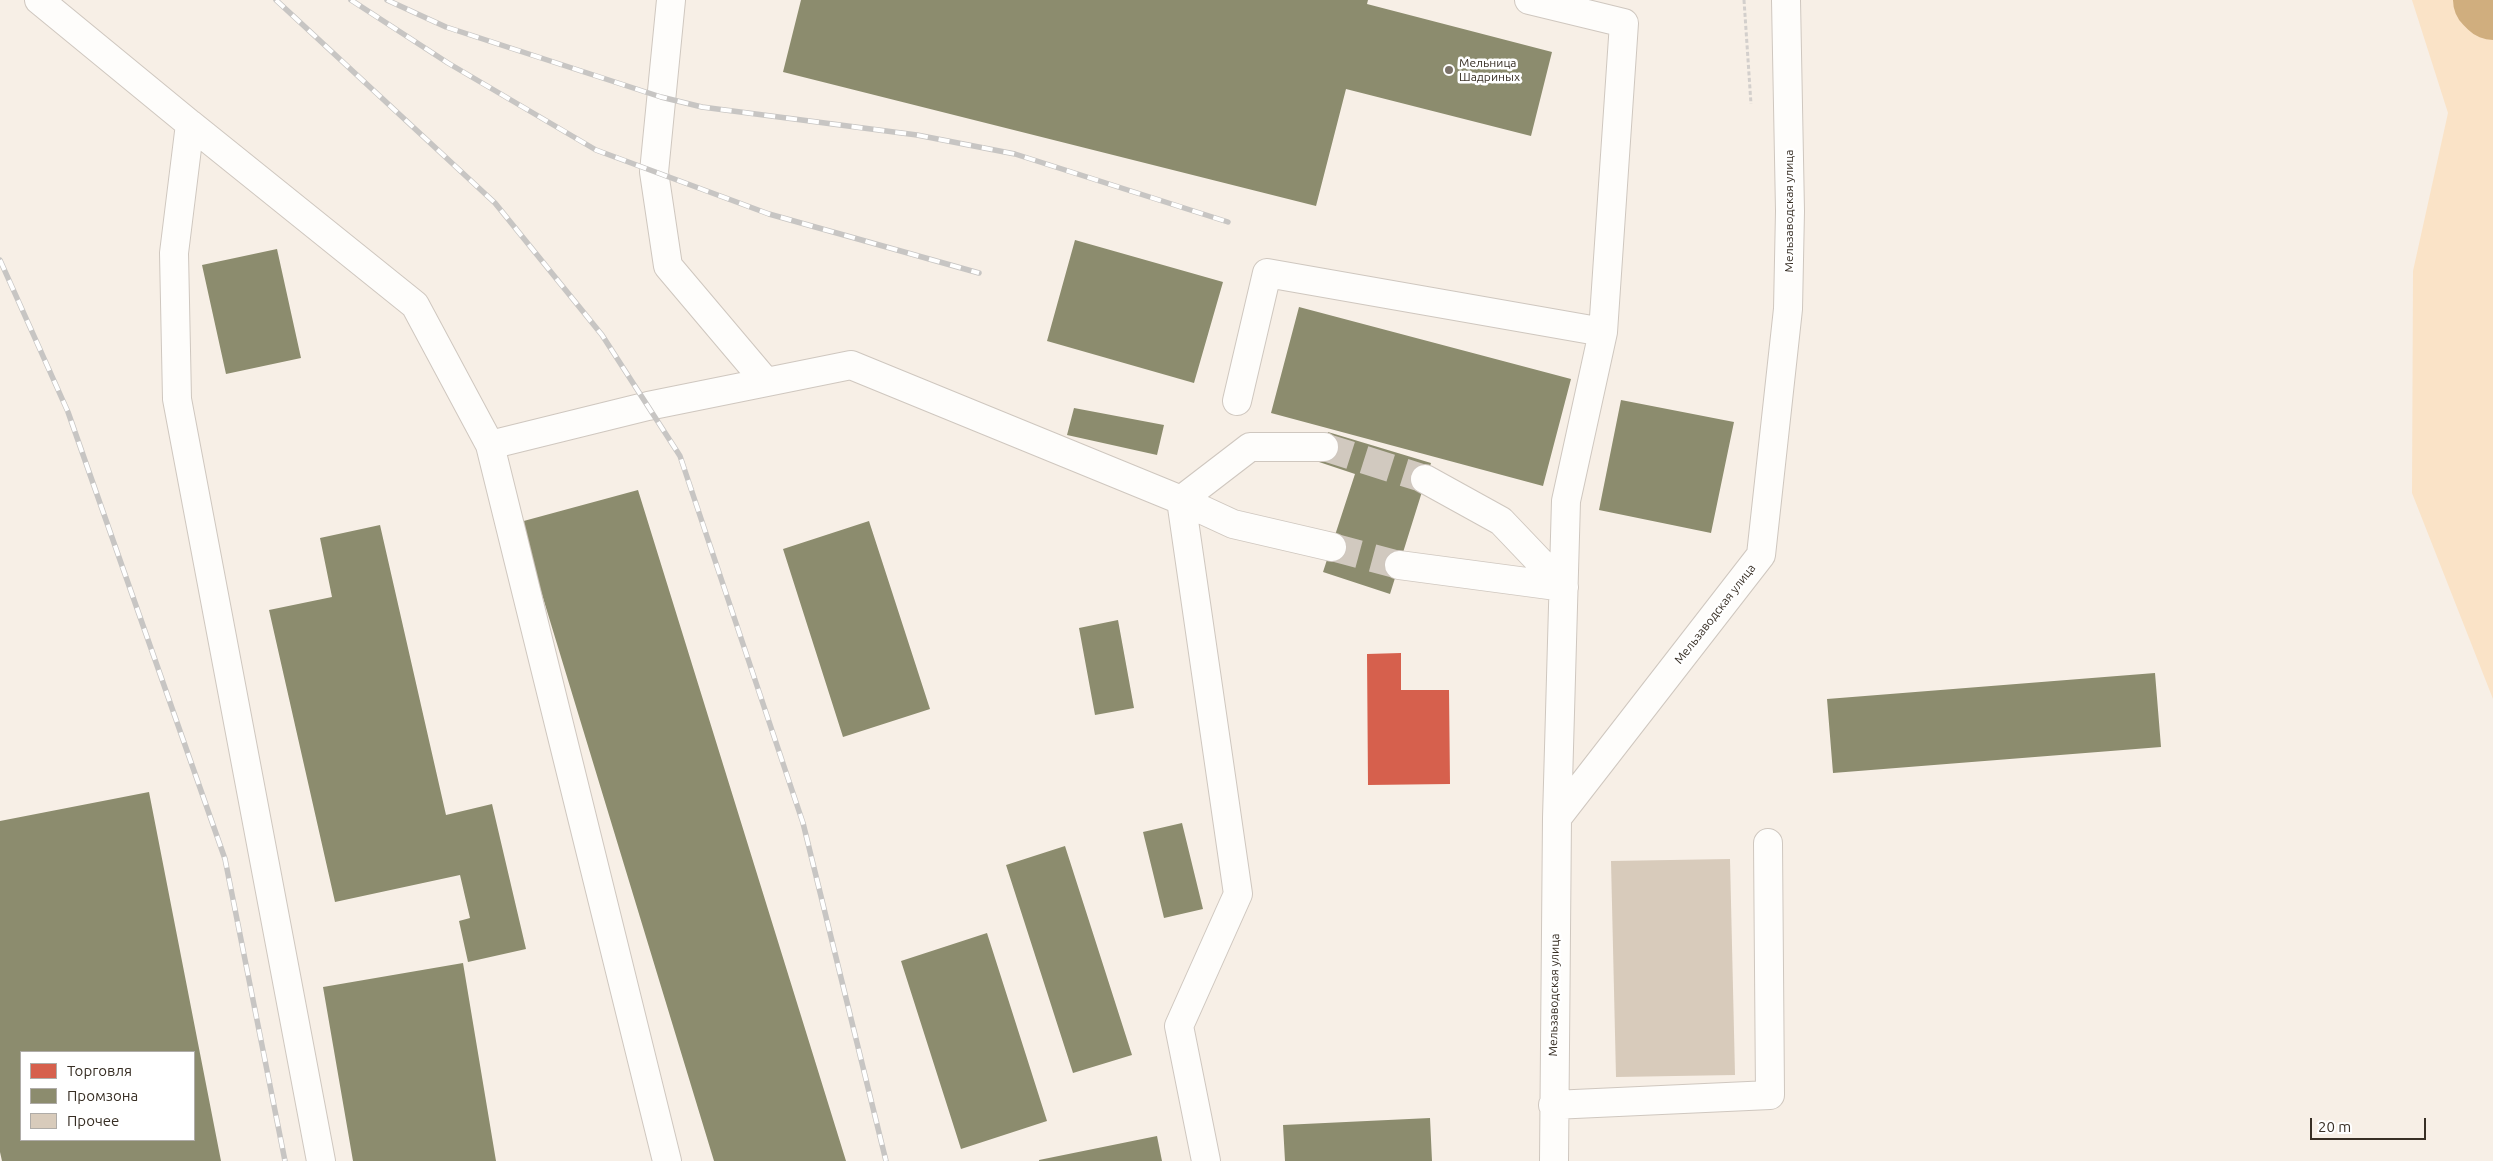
<!DOCTYPE html>
<meta charset="utf-8">
<style>
body{margin:0}
#map{position:relative;width:2493px;height:1161px;overflow:hidden;background:#f7efe6;font-family:Ubuntu,sans-serif}
canvas{display:block}
.legend{position:absolute;left:20px;top:1051px;width:175px;height:90px;box-sizing:border-box;background:#fff;border:1px solid #afaca8;margin:0;padding:6px 9px;list-style:none;font-size:15px;color:#382f25}
.legend li{display:flex;align-items:center;gap:10px;height:25px}
.legend b{width:25px;border:1px solid #afaca8}
.scale{position:absolute;left:2310px;top:1118px;width:116px;height:22px;box-sizing:border-box;border:2px solid #382f25;border-top:0;padding-left:6px;font-size:15px;line-height:18px;white-space:nowrap;color:#382f25;-webkit-text-stroke:4px #fff;paint-order:stroke}
</style>
<div id="map">
<canvas width="2493" height="1161"></canvas>
<ul class="legend">
<li><b style="height:14px;background:#d6604d"></b>Торговля</li>
<li><b style="height:14px;background:#8c8c6e"></b>Промзона</li>
<li><b style="height:14px;background:#d8cbbb"></b>Прочее</li>
</ul>
<div class="scale">20 m</div>
</div>
<script>
const ctx = document.querySelector('canvas').getContext('2d');
ctx.lineJoin = 'round';
function fill(path, color) {
  ctx.fillStyle = color;
  ctx.fill(path, 'evenodd');
}
function poly(rows) {
  const path = new Path2D();
  for (const r of rows) {
    path.moveTo(r[0], r[1]);
    for (let i = 2; i < r.length; i += 2) path.lineTo(r[i], r[i + 1]);
  }
  return path;
}
function stroke(path, color, width, dash) {
  ctx.strokeStyle = color;
  ctx.lineWidth = width;
  ctx.lineCap = dash ? 'butt' : 'round';
  ctx.setLineDash(dash || []);
  ctx.stroke(path);
}
function write(font, color, halo, rows, align = 'center') {
  ctx.font = font + ' Ubuntu,sans-serif';
  ctx.lineWidth = 5;
  ctx.setLineDash([]);
  ctx.textBaseline = 'middle';
  ctx.strokeStyle = halo;
  ctx.fillStyle = color;
  for (const [text, x, y, turn = 0] of rows) {
    ctx.save();
    ctx.translate(x, y);
    ctx.rotate((+turn || 0) * Math.PI / 180);
    ctx.textAlign = isNaN(turn) ? turn : align;
    if (halo) ctx.strokeText(text, 0, 0);
    ctx.fillText(text, 0, 0);
    ctx.restore();
  }
}
const green = poly([
 [2412,0,2493,0,2493,699,2412,493,2413,271,2448,113]
]);
const shops = poly([
 [1401,653,1401,690,1449,690,1450,784,1368,785,1367,654]
]);
const industry = poly([
 [801,0,1368,0,1367,4,1552,52,1531,136,1346,89,1316,206,783,72],
 [1075,240,1223,282,1194,383,1047,341],
 [277,249,301,358,226,374,202,265],
 [1299,307,1571,379,1543,486,1271,413],
 [1621,400,1734,422,1711,533,1599,510],
 [1074,408,1164,425,1157,455,1067,435],
 [1328,432,1431,463,1390,594,1323,572,1355,474,1319,462],
 [638,490,846,1161,714,1161,520,522],
 [869,521,930,709,843,737,783,549],
 [380,525,446,815,492,804,526,949,468,962,459,921,470,918,460,875,335,902,269,610,332,597,320,538],
 [1118,620,1134,708,1095,715,1079,628],
 [2155,673,2161,747,1833,773,1827,699],
 [149,792,221,1161,2,1161,0,1152,0,821],
 [21,1052,194,1052,194,1140,21,1140],
 [1182,823,1203,909,1164,918,1143,832],
 [1065,846,1132,1055,1073,1073,1006,865],
 [987,933,1047,1121,961,1149,901,961],
 [463,963,496,1161,353,1161,323,987],
 [1430,1118,1432,1161,1285,1161,1283,1125],
 [1157,1136,1162,1161,1039,1161,1039,1160]
]);
const river = poly([
 [2488,0,2493,5]
]);
const building = poly([
 [1730,859,1735,1075,1616,1077,1611,861]
]);
const minorTunnel = poly([
 [1324,447,1425,479],
 [1332,547,1399,565]
]);
const path = poly([
 [1744,0,1751,104]
]);
const minor = poly([
 [39,0,190,124],
 [671,0,654,172,668,266,766,382],
 [1529,0,1624,23,1603,332,1566,501,1557,818],
 [1237,401,1267,273,1603,332],
 [490,445,648,406,851,365,1181,500,1238,894,1179,1026,1206,1161],
 [1324,447,1250,447,1181,500,1233,524,1332,547],
 [1425,479,1501,521,1564,587],
 [1399,565,1564,587],
 [1553,1105,1770,1095,1768,843],
 [321,1161,177,399,174,253,190,124,415,305,490,445,667,1161],
 [1554,1161,1557,818,1761,555,1788,309,1790,211,1786,0]
]);
const rail = poly([
 [276,0,495,203,602,335,680,456,803,823,886,1161],
 [351,0,448,63,596,150,769,214,979,273],
 [387,0,446,27,661,97,702,107,917,135,1015,154,1228,222],
 [0,260,68,412,225,859,285,1161]
]);
const markers = [
 [1449,70,5,"#7b7269"]
];
const poiNames = [
 ["Мельница",1459,63],
 ["Шадриных",1459,77]
];
const streetNames = [
 ["Мельзаводская улица",1789,211,-90],
 ["Мельзаводская улица",1715,614,-52],
 ["Мельзаводская улица",1554,995,-89]
];
fill(green, '#fae3c7');
fill(shops, '#d6604d');
fill(industry, '#8c8c6e');
stroke(river, '#d0ae7e', 70);
fill(building, '#d8cbbb');
stroke(minorTunnel, '#d1c9bf', 28, [28, 14]);
stroke(minor, '#cfc7bf', 30);
stroke(path, '#d3cfcc', 3, [4, 2.5]);
stroke(minor, '#fefdfb', 28);
stroke(rail, '#c7c5c3', 5.5);
stroke(rail, '#fff', 4, [11]);
for (const [x, y, r, color] of markers) {
  const dot = new Path2D();
  dot.arc(x, y, r, 0, 2 * Math.PI);
  ctx.fillStyle = color;
  ctx.fill(dot);
  stroke(dot, '#fff', 2);
}
write('12px', '#382f25', '#fff', poiNames, 'left');
write('12px', '#382f25', '#fff', streetNames);
</script>
